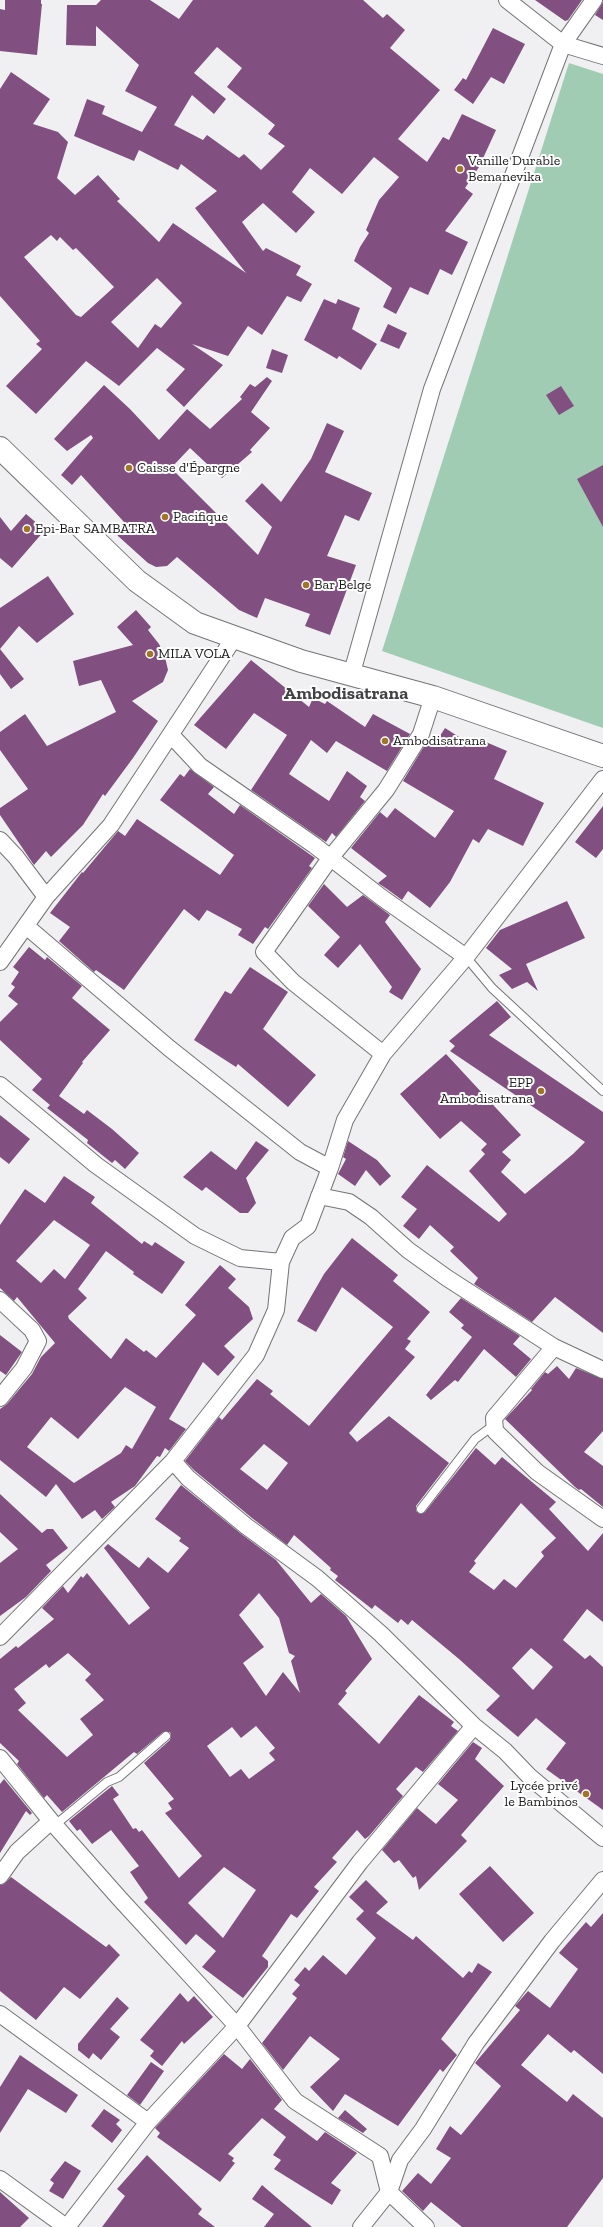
<!DOCTYPE html>
<meta charset="utf-8">
<style>
body{margin:0}
canvas{display:block;background:#f0f0f3}
</style>
<canvas width="603" height="2227"></canvas>
<script>
const ctx = document.querySelector('canvas').getContext('2d');
ctx.lineJoin = 'round';
function fill(path, color) {
  ctx.fillStyle = color;
  ctx.fill(path, 'evenodd');
}
function poly(rows) {
  const path = new Path2D();
  for (const r of rows) {
    path.moveTo(r[0], r[1]);
    for (let i = 2; i < r.length; i += 2) path.lineTo(r[i], r[i + 1]);
  }
  return path;
}
function stroke(path, color, width, dash) {
  ctx.strokeStyle = color;
  ctx.lineWidth = width;
  ctx.lineCap = dash ? 'butt' : 'round';
  ctx.setLineDash(dash || []);
  ctx.stroke(path);
}
function write(font, color, halo, rows, align = 'center') {
  ctx.font = font + ' "Zilla Slab",serif';
  ctx.lineWidth = 4;
  ctx.setLineDash([]);
  ctx.textBaseline = 'middle';
  ctx.strokeStyle = halo;
  ctx.fillStyle = color;
  for (const [text, x, y, turn = 0] of rows) {
    ctx.save();
    ctx.translate(x, y);
    ctx.rotate((+turn || 0) * Math.PI / 180);
    ctx.textAlign = isNaN(turn) ? turn : align;
    if (halo) ctx.strokeText(text, 0, 0);
    ctx.fillText(text, 0, 0);
    ctx.restore();
  }
}
const green = poly([
 [569,63,603,74,603,728,382,651]
]);
const building = poly([
 [5,0,41,0,41,4,42,4,37,55,0,51,0,9,5,10],
 [101,0,150,0,179,19,193,0,363,0,383,18,387,14,405,30,390,48,440,90,398,139,427,162,443,137,449,140,462,114,496,130,479,167,465,188,473,194,445,231,468,242,452,275,440,269,428,295,410,287,396,314,383,307,392,288,354,261,360,247,369,233,366,230,379,200,399,177,374,157,342,194,310,168,292,192,315,212,296,233,263,203,242,222,263,251,266,248,301,266,296,275,312,284,301,302,287,296,262,335,248,326,228,356,192,344,223,365,184,407,166,390,185,369,157,348,119,386,86,361,36,414,6,386,42,349,36,344,40,341,0,296,0,89,11,72,50,99,33,124,58,132,68,142,57,178,75,195,98,175,120,199,117,201,159,242,173,223,246,273,195,208,217,191,181,164,178,170,139,150,134,161,74,136,87,99,105,106,102,114,142,132,157,107,125,91,139,65,96,26,96,46,66,45,67,5,96,5],
 [217,47,242,68,227,87,275,125,268,134,285,146,261,170,244,154,239,158,207,135,203,140,174,125,192,95,214,114,226,99,194,73],
 [51,235,57,241,60,237,73,250,76,248,114,287,81,317,76,315,24,257],
 [157,278,182,303,161,328,155,324,138,348,111,322],
 [535,0,582,0,568,20,565,21],
 [603,2,603,20,595,15],
 [493,28,525,44,504,84,491,77,473,104,454,90,463,78,466,80],
 [324,299,336,304,338,299,360,308,352,329,377,344,361,370,339,356,337,359,304,340],
 [388,324,407,333,399,349,380,341],
 [272,349,288,355,282,373,266,368],
 [267,377,272,381,251,412,270,428,250,450,252,452,222,478,190,448,171,468,258,555,272,527,245,501,262,483,281,502,311,459,327,423,344,431,325,472,372,493,359,521,345,515,327,556,356,565,330,635,305,626,310,614,265,598,257,618,239,610,177,557,167,566,156,567,148,563,118,536,115,530,124,522,81,475,72,485,61,475,93,438,91,435,67,451,54,439,104,385,130,409,159,440,187,409,210,429,242,399,240,397,250,384,255,387],
 [561,386,574,406,559,415,546,395],
 [603,465,603,527,577,479],
 [26,514,45,530,12,568,0,558,0,517,11,531],
 [48,576,74,614,37,643,19,626,0,649,24,679,11,689,0,674,0,608],
 [136,610,151,627,148,630,159,644,165,657,168,670,163,682,132,701,158,721,133,758,105,796,103,794,83,825,51,857,46,851,34,865,0,815,0,808,28,789,0,750,0,732,25,714,47,746,116,712,101,680,79,686,73,661,133,645,117,627],
 [251,660,309,707,313,698,325,704,327,701,365,727,373,714,410,734,387,771,336,741,327,753,311,740,289,774,329,801,347,771,367,786,360,797,365,801,336,837,332,833,326,842,251,790,287,735,254,713,226,749,194,725],
 [445,728,470,744,474,737,507,751,494,779,544,803,523,846,488,829,479,843,473,839,450,882,430,908,408,891,402,900,387,889,378,883,387,876,351,848,380,812,387,818,395,808,435,838,454,811,403,781,426,743,433,747],
 [190,769,214,787,208,794,234,814,240,805,315,858,309,866,312,868,268,929,265,927,253,944,238,935,242,929,207,910,199,921,184,909,124,990,96,970,94,972,59,941,70,927,50,913,82,872,83,873,118,831,125,836,137,819,220,875,234,855,160,800,180,774,184,777],
 [603,806,603,849,596,858,575,842],
 [324,884,347,907,363,895,390,915,385,922,421,969,402,1000,389,992,392,987,360,944,338,968,324,955,340,937,308,906],
 [567,901,585,938,526,964,538,991,527,982,512,989,499,975,512,969,486,948,500,930],
 [29,947,45,960,47,957,82,986,72,998,110,1030,82,1062,83,1063,59,1096,84,1114,87,1110,112,1129,139,1153,125,1169,115,1160,112,1163,87,1143,88,1140,47,1108,50,1105,32,1090,42,1079,0,1040,0,1022,18,1004,8,996,15,987,11,984,19,972,13,967],
 [250,967,288,992,263,1029,316,1075,288,1107,238,1064,236,1067,194,1040,225,991,231,994],
 [497,1001,511,1017,489,1035,603,1112,603,1333,555,1297,532,1322,474,1284,478,1278,450,1251,454,1247,430,1225,419,1239,403,1226,417,1209,401,1197,427,1165,499,1222,507,1214,469,1171,485,1154,481,1150,487,1144,461,1121,440,1139,400,1094,446,1054,521,1135,502,1152,511,1160,501,1172,525,1194,573,1154,585,1142,450,1051,455,1046,449,1041],
 [0,1115,30,1139,9,1164,0,1157],
 [256,1141,269,1150,246,1178,256,1203,248,1213,240,1213,206,1187,202,1191,183,1177,211,1151,236,1170],
 [348,1141,377,1160,391,1176,380,1186,366,1170,355,1186,338,1174,346,1159,343,1157],
 [64,1176,95,1197,91,1203,142,1244,144,1241,152,1246,155,1242,185,1262,162,1294,133,1274,134,1272,106,1251,78,1289,87,1298,68,1316,69,1319,111,1359,126,1338,144,1352,146,1350,156,1358,196,1315,185,1305,220,1265,236,1279,228,1288,249,1307,253,1319,224,1346,235,1357,218,1376,203,1362,169,1419,186,1429,169,1451,165,1448,160,1457,157,1456,135,1486,111,1502,115,1507,102,1519,95,1510,82,1519,56,1484,46,1497,0,1460,0,1409,7,1404,32,1374,41,1357,55,1343,17,1297,14,1301,0,1288,0,1225,25,1189,45,1203],
 [54,1220,90,1245,65,1279,54,1269,41,1283,16,1261],
 [125,1387,156,1407,132,1449,126,1445,121,1453,74,1483,27,1447,51,1417,78,1439],
 [352,1238,398,1275,393,1281,430,1312,407,1339,411,1341,405,1349,415,1357,349,1433,357,1442,389,1416,449,1463,416,1506,416,1511,420,1514,425,1512,476,1448,495,1465,502,1457,556,1502,549,1509,588,1551,603,1533,603,1622,587,1609,563,1640,585,1659,590,1655,603,1667,603,1810,546,1769,566,1743,536,1718,518,1737,486,1710,500,1696,459,1659,412,1620,408,1625,401,1619,398,1623,375,1605,372,1609,335,1580,338,1576,330,1570,331,1568,294,1535,287,1545,252,1518,195,1471,185,1461,219,1417,222,1420,257,1379,273,1391,270,1394,309,1426,393,1327,342,1287,316,1332,297,1321,324,1274],
 [264,1444,288,1463,267,1490,240,1469],
 [521,1503,556,1538,541,1552,544,1556,516,1588,504,1579,494,1590,469,1572,476,1563,474,1561],
 [531,1648,553,1667,533,1690,512,1668],
 [461,1298,520,1336,513,1344,531,1359,516,1377,484,1349,458,1382,455,1380,431,1400,426,1395,472,1337,461,1328,464,1325,449,1312],
 [0,1335,22,1352,6,1375,0,1371],
 [557,1366,569,1379,576,1368,603,1379,603,1431,584,1452,603,1466,603,1507,581,1489,579,1490,575,1487,505,1419,532,1390,531,1389,545,1372,548,1374],
 [181,1485,240,1533,276,1560,311,1603,321,1594,346,1616,372,1659,345,1691,347,1693,338,1704,379,1744,419,1695,454,1722,451,1726,458,1731,423,1772,416,1767,396,1789,403,1796,369,1836,365,1839,357,1830,332,1858,337,1862,314,1887,319,1891,297,1918,291,1914,262,1956,268,1961,268,1967,243,1998,202,1967,216,1951,196,1934,186,1945,144,1902,148,1898,130,1872,139,1866,111,1830,92,1844,80,1829,77,1831,69,1821,112,1786,119,1795,113,1799,133,1829,136,1828,139,1832,142,1830,179,1878,202,1856,165,1813,172,1809,168,1803,174,1799,144,1763,170,1740,171,1735,170,1732,163,1732,137,1754,134,1752,62,1812,47,1795,44,1798,17,1764,19,1761,0,1743,0,1659,16,1646,18,1648,54,1619,42,1608,63,1586,68,1593,81,1576,83,1578,87,1573,129,1625,150,1608,104,1548,108,1544,139,1568,148,1557,168,1573,189,1548,179,1541,181,1538,155,1519],
 [259,1593,279,1618,289,1653,295,1656,291,1661,300,1693,283,1672,266,1696,243,1663,264,1647,239,1615],
 [68,1653,91,1674,85,1680,104,1700,80,1719,93,1735,67,1757,18,1710,26,1703,14,1689,46,1664,49,1668],
 [256,1726,275,1748,269,1753,275,1760,249,1779,241,1769,230,1777,207,1746,232,1727,241,1738],
 [224,1867,256,1890,223,1938,188,1903],
 [0,1494,42,1533,47,1529,53,1529,68,1548,46,1565,51,1571,26,1597,0,1616,0,1563,18,1549,0,1532],
 [473,1742,482,1748,475,1759,504,1786,461,1835,467,1841,419,1890,416,1876,413,1878,399,1860,394,1863,382,1850,417,1808,436,1824,458,1800,438,1784],
 [4,1779,32,1813,30,1815,26,1811,0,1853,0,1784],
 [490,1866,534,1913,503,1942,459,1894],
 [11,1877,106,1947,109,1944,120,1955,80,1999,64,1987,36,2020,0,1991,0,1885,4,1884],
 [366,1880,388,1902,376,1913,413,1940,416,1936,463,1978,469,1971,472,1973,478,1963,492,1972,441,2039,457,2055,443,2072,440,2069,398,2126,345,2094,333,2111,310,2087,340,2059,310,2036,283,2070,262,2043,297,1998,292,1994,300,1985,294,1980,305,1967,309,1971,323,1955,346,1975,376,1938,356,1919,364,1911,349,1897],
 [603,1913,603,2074,574,2050,571,2053,548,2034,521,2065,567,2102,573,2094,603,2118,603,2178,567,2227,462,2227,431,2202,423,2211,402,2191,418,2173,431,2184,451,2158,436,2149,450,2126,461,2135,501,2086,475,2063,520,2010,515,2006,528,1991,550,2008,578,1969,559,1953,586,1922,591,1927],
 [180,1993,188,2002,194,1996,213,2017,184,2044,182,2041,162,2066,150,2056,154,2051,140,2040],
 [117,1997,129,2008,110,2029,120,2037,101,2060,93,2053,89,2059,78,2050,78,2044],
 [224,2054,242,2069,250,2059,282,2100,274,2109,317,2141,325,2132,357,2153,331,2183,341,2190,332,2205,274,2169,281,2160,273,2155,286,2137,262,2118,228,2154,234,2158,232,2161,235,2163,220,2182,157,2137,160,2133,155,2128],
 [20,2055,78,2095,66,2113,28,2089,0,2133,0,2087],
 [151,2062,164,2071,140,2105,127,2095],
 [104,2109,120,2120,116,2124,122,2130,112,2143,91,2126],
 [345,2110,367,2129,363,2133,338,2118],
 [147,2155,202,2209,198,2214,215,2227,102,2227,125,2196,117,2189],
 [65,2161,81,2171,63,2199,49,2191,54,2183,50,2180],
 [262,2185,283,2203,312,2227,264,2227,274,2214,252,2199],
 [0,2192,29,2218,20,2227,0,2227]
]);
const lane = poly([
 [466,957,492,988,603,1091],
 [421,1509,475,1439,494,1425],
 [55,1825,107,1782,119,1777,166,1736]
]);
const street = poly([
 [507,0,563,44,603,56],
 [351,676,432,389,563,44,594,0],
 [171,735,200,766,314,845,381,897,466,957],
 [0,840,16,857,46,897],
 [26,926,169,1048,300,1152,330,1168],
 [0,962,46,897,111,825,234,638],
 [383,1054,293,982,264,952,331,857,386,790,421,734,433,697],
 [0,1085,96,1165,195,1236,240,1258,281,1262],
 [319,1196,349,1202,371,1217,408,1250,447,1278,554,1347,603,1370],
 [0,1300,32,1330,38,1341,24,1368,0,1398],
 [554,1347,494,1418,495,1431,537,1472,603,1519],
 [173,1461,188,1478,246,1526,317,1578,381,1634,474,1726,505,1751,530,1777,603,1838],
 [0,1637,173,1461,256,1355,276,1310,281,1262,292,1238,308,1226,330,1168,345,1120,383,1054,466,957,603,779],
 [0,1758,51,1821],
 [0,1876,17,1852,51,1821,120,1899,237,2026,295,2101,380,2156,389,2192,426,2227],
 [0,2014,148,2122],
 [0,2179,66,2227],
 [67,2227,148,2122,237,2026,360,1862,474,1726],
 [361,2227,389,2192,400,2160,423,2129,476,2043,552,1941,603,1880]
]);
const secondary = poly([
 [0,448,137,581,195,623,301,661,433,697,603,756]
]);
const markers = [
 [460,169,4,"#a17526"],
 [129,468,4,"#a17526"],
 [165,517,4,"#a17526"],
 [27,529,4,"#a17526"],
 [306,585,4,"#a17526"],
 [150,654,4,"#a17526"],
 [385,741,4,"#a17526"],
 [541,1091,4,"#a17526"],
 [586,1794,4,"#a17526"]
];
const poiNames = [
 ["Vanille Durable",468,161],
 ["Bemanevika",468,177],
 ["Caisse d'Épargne",137,468],
 ["Pacifique",173,517],
 ["Epi-Bar SAMBATRA",35,529],
 ["Bar Belge",314,585],
 ["MILA VOLA",158,654],
 ["Ambodisatrana",393,741],
 ["EPP",533,1083,"right"],
 ["Ambodisatrana",533,1099,"right"],
 ["Lycée privé",578,1786,"right"],
 ["le Bambinos",578,1802,"right"]
];
const districtNames = [
 ["Ambodisatrana",346,694]
];
fill(green, '#a0ccb3');
fill(building, '#815080');
stroke(lane, '#747476', 10);
stroke(street, '#747476', 18);
stroke(secondary, '#747476', 24);
stroke(lane, '#fff', 8);
stroke(street, '#fff', 16);
stroke(secondary, '#fff', 22);
for (const [x, y, r, color] of markers) {
  const dot = new Path2D();
  dot.arc(x, y, r, 0, 2 * Math.PI);
  ctx.fillStyle = color;
  ctx.fill(dot);
  stroke(dot, '#fefeff', 1.5);
}
write('14px', '#1a1a1b', '#fefeff', poiNames, 'left');
write('bold 18px', '#424244', '#fefeff', districtNames);
</script>
